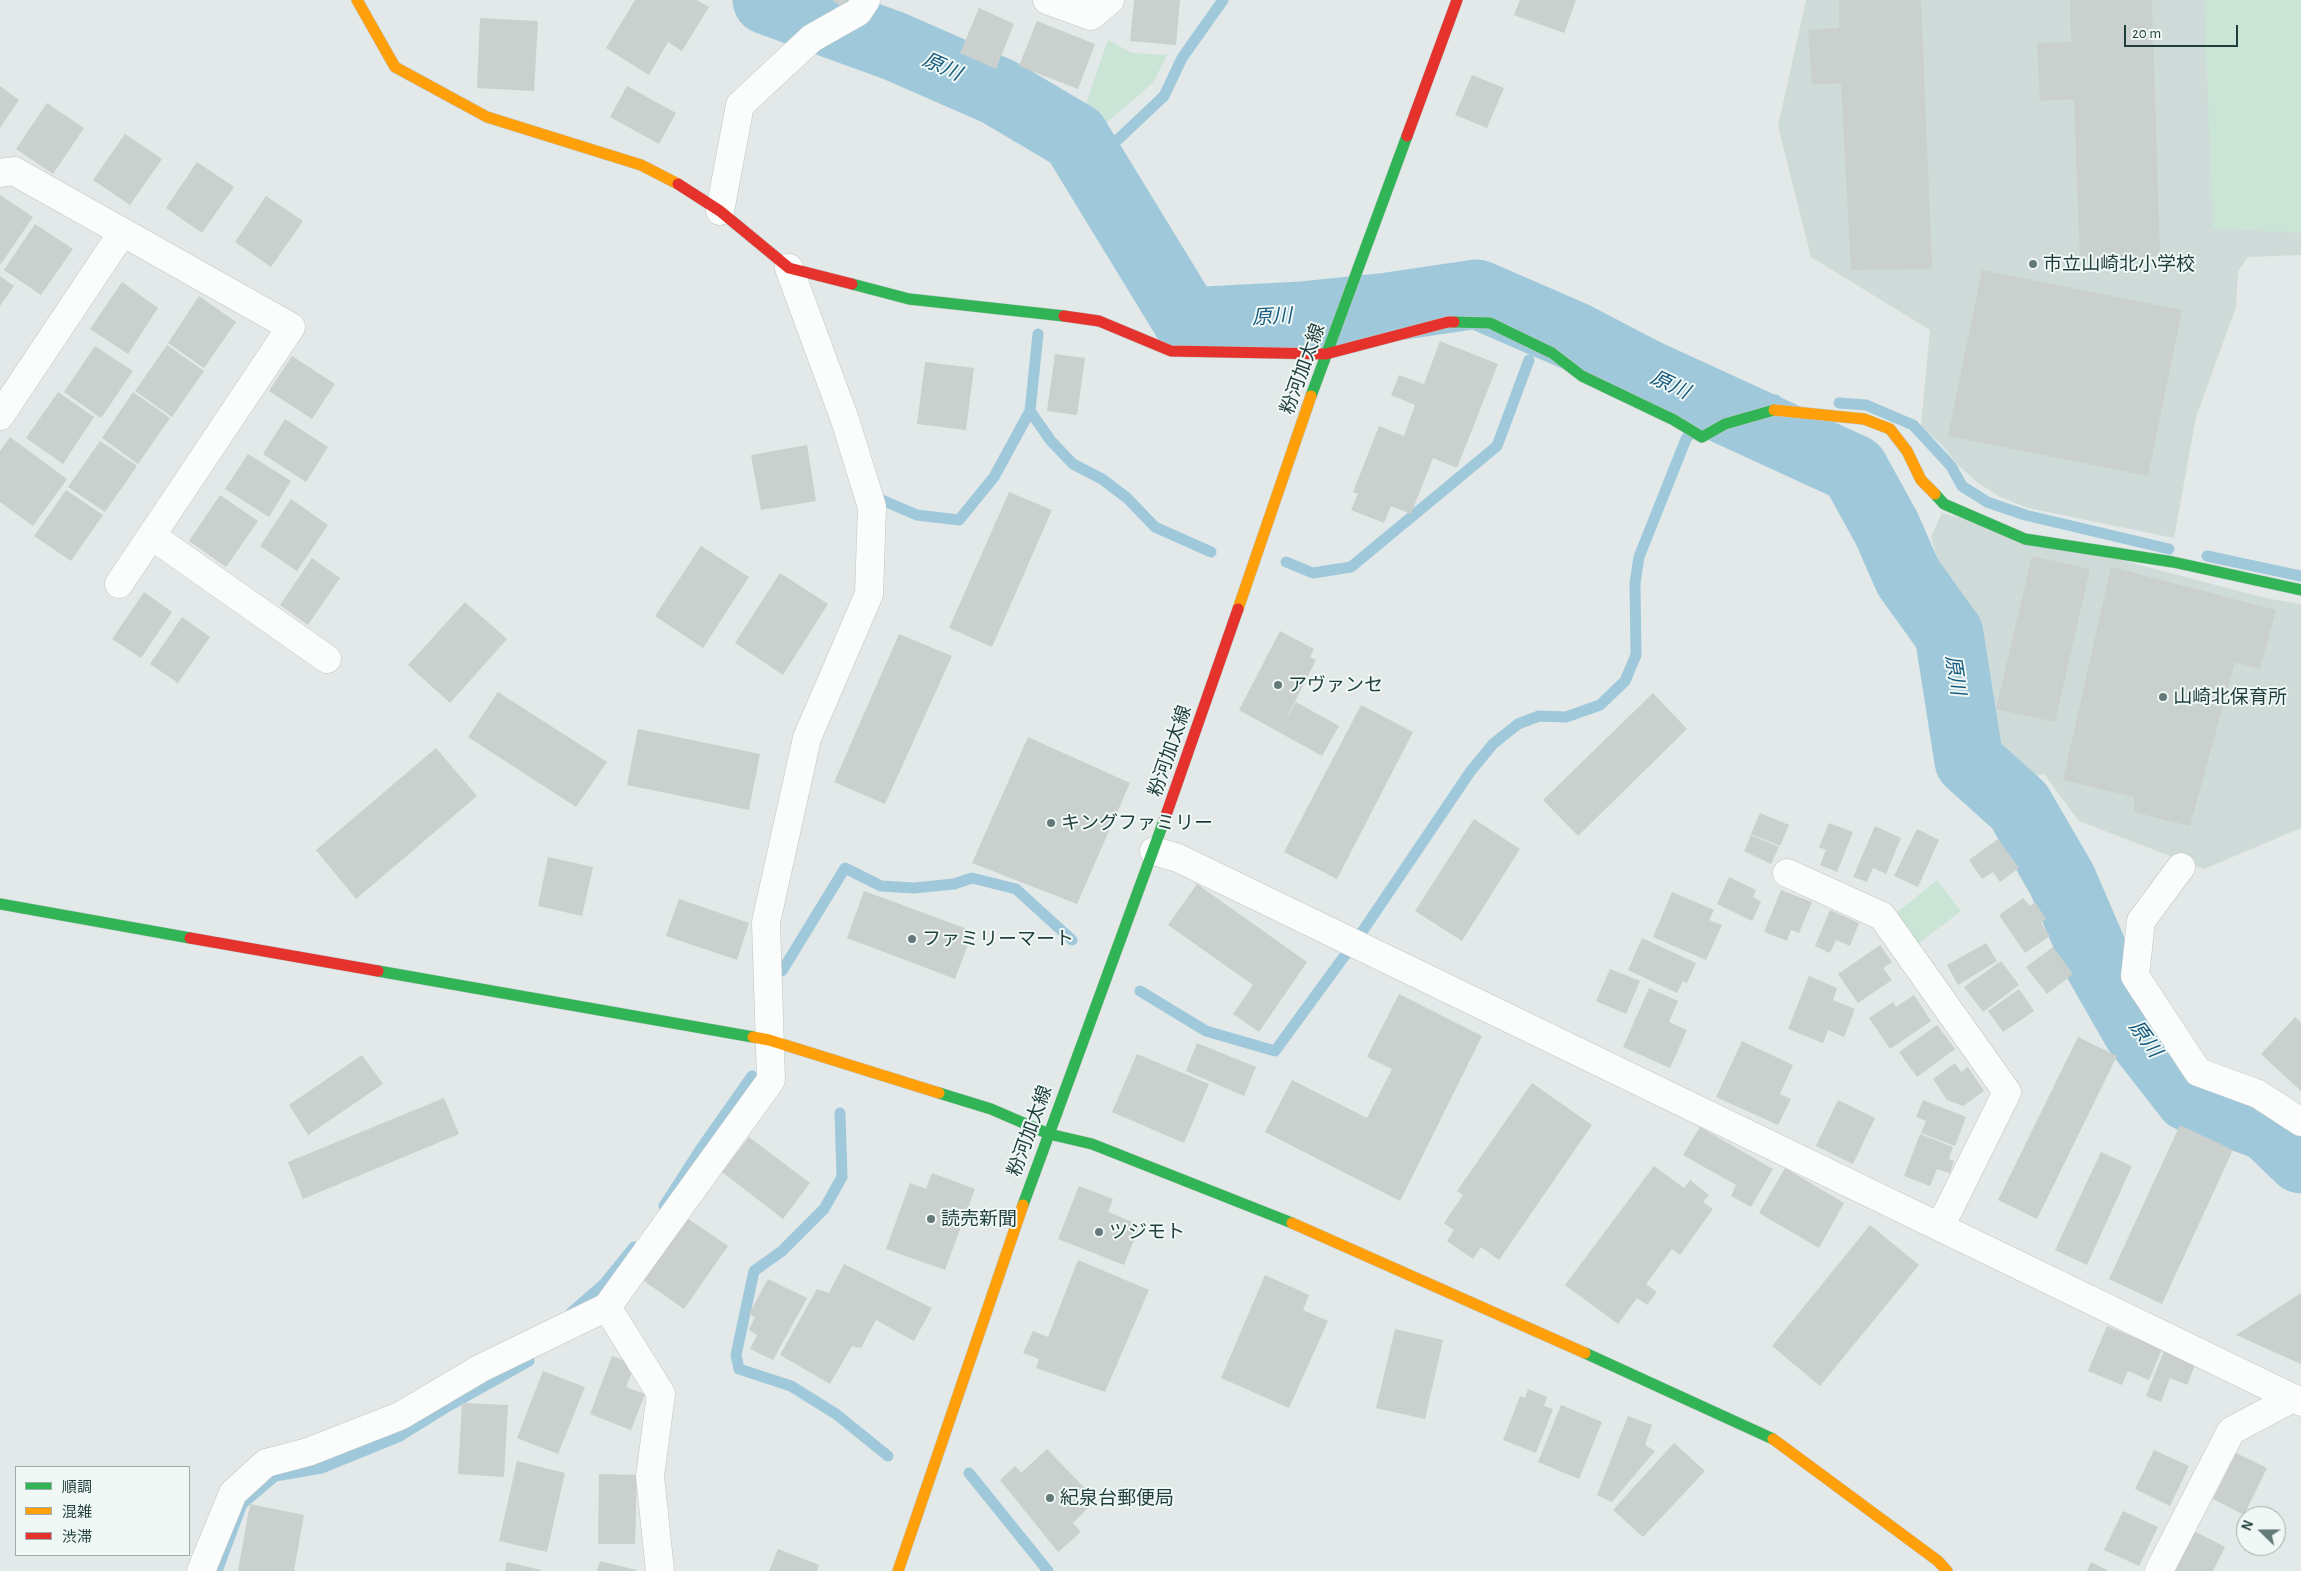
<!DOCTYPE html>
<meta charset="utf-8">
<style>
body{margin:0}
#map{position:relative;width:2301px;height:1571px;overflow:hidden;background:#e2e9e8;font-family:"Alegreya Sans","Noto Sans JP",sans-serif}
canvas{display:block}
.legend{position:absolute;left:15px;top:1466px;width:175px;height:90px;box-sizing:border-box;background:#f0f8f6;border:1px solid #9caeab;margin:0;padding:6px 9px;list-style:none;font-size:15px;color:#1f3e3b}
.legend li{display:flex;align-items:center;gap:10px;height:25px}
.legend b{width:25px;border:1px solid #9caeab}
.north{position:absolute;left:2236px;top:1506px;width:50px;height:50px;box-sizing:border-box;background:#f0f8f6;border:1px solid #9caeab;border-radius:50%;rotate:292deg;font-size:14px;font-weight:700;line-height:20px;text-align:center;color:#1f3e3b}
.north::after{content:'';display:block;margin:auto;width:18px;height:22px;background:#637a78;clip-path:polygon(50% 0,100% 100%,50% 72%,0 100%)}
.scale{position:absolute;left:2124px;top:25px;width:114px;height:22px;box-sizing:border-box;border:2px solid #1f3e3b;border-top:0;padding-left:6px;font-size:15px;line-height:18px;white-space:nowrap;color:#1f3e3b;-webkit-text-stroke:4px #f0f8f6;paint-order:stroke}
</style>
<div id="map">
<canvas width="2301" height="1571"></canvas>
<ul class="legend">
<li><b style="height:6px;background:#30b455"></b>順調</li>
<li><b style="height:6px;background:#ff9f0a"></b>混雑</li>
<li><b style="height:6px;background:#e5322d"></b>渋滞</li>
</ul>
<div class="north">N</div>
<div class="scale">20 m</div>
</div>
<script>
const ctx = document.querySelector('canvas').getContext('2d');
ctx.lineJoin = 'round';
function fill(path, color) {
  ctx.fillStyle = color;
  ctx.fill(path, 'evenodd');
}
function poly(rows) {
  const path = new Path2D();
  for (const r of rows) {
    path.moveTo(r[0], r[1]);
    for (let i = 2; i < r.length; i += 2) path.lineTo(r[i], r[i + 1]);
  }
  return path;
}
function stroke(path, color, width, dash) {
  ctx.strokeStyle = color;
  ctx.lineWidth = width;
  ctx.lineCap = dash ? 'butt' : 'round';
  ctx.setLineDash(dash || []);
  ctx.stroke(path);
}
function write(font, color, halo, rows, align = 'center') {
  ctx.font = font + ' "Alegreya Sans","Noto Sans JP",sans-serif';
  ctx.lineWidth = 4;
  ctx.setLineDash([]);
  ctx.textBaseline = 'middle';
  ctx.strokeStyle = halo;
  ctx.fillStyle = color;
  for (const [text, x, y, turn = 0] of rows) {
    ctx.save();
    ctx.translate(x, y);
    ctx.rotate((+turn || 0) * Math.PI / 180);
    ctx.textAlign = isNaN(turn) ? turn : align;
    if (halo) ctx.strokeText(text, 0, 0);
    ctx.fillText(text, 0, 0);
    ctx.restore();
  }
}
const built = poly([
 [1806,0,2301,0,2301,255,2248,257,2238,271,2236,307,2196,417,2174,538,2028,508,2000,497,1978,483,1957,464,1943,446,1921,426,1930,330,1811,257,1778,126],
 [1942,513,2265,598,2301,604,2301,828,2204,869,2079,821,2044,774,2027,777,1993,746,1987,691,1979,647,1938,561,1931,537]
]);
const green = poly([
 [2204,0,2301,0,2301,233,2213,228],
 [1108,40,1132,53,1167,55,1153,83,1094,133,1081,118],
 [1937,880,1961,911,1918,944,1895,914]
]);
const stream = poly([
 [1092,164,1164,96,1182,58,1223,0],
 [1839,403,1866,405,1913,425,1951,466,1962,486,1987,502,2025,515,2169,549],
 [1030,411,1051,441,1073,464,1102,479,1127,498,1155,527,1211,552],
 [877,498,917,515,959,520,994,477,1030,411,1038,334],
 [2207,556,2301,576],
 [1286,562,1313,573,1351,567,1497,446,1529,360],
 [782,971,845,868,881,886,914,888,954,884,972,878,1016,889,1072,940],
 [1140,991,1206,1031,1275,1051,1362,932,1470,772,1493,744,1518,724,1539,716,1566,717,1600,705,1625,681,1636,655,1635,583,1639,557,1686,439,1700,421,1724,409,1749,398,1776,400],
 [840,1113,842,1177,824,1209,782,1251,754,1271,736,1355,739,1369,791,1386,836,1414,888,1456],
 [664,1206,700,1150,752,1076],
 [571,1313,604,1284,634,1247],
 [969,1473,1048,1571],
 [217,1571,242,1504,275,1476,322,1468,398,1437,445,1408,529,1361]
]);
const river = poly([
 [767,0,894,46,999,92,1075,137,1188,322,1301,316,1389,307,1477,294,1576,337,1645,373,1854,469,1887,529,1908,577,1949,634,1969,761,2019,806,2062,880,2096,959,2136,1029,2189,1097,2268,1127,2301,1159]
]);
const building = poly([
 [635,0,697,0,709,7,682,51,668,42,649,75,606,48],
 [832,0,847,0,842,7],
 [1134,0,1180,0,1176,45,1130,41],
 [1520,0,1576,0,1564,33,1514,15],
 [1839,0,1921,0,1932,269,1851,270,1841,83,1812,85,1808,30,1839,28],
 [2070,0,2152,0,2160,256,2080,261,2074,99,2040,101,2037,43,2071,42],
 [979,8,1014,24,996,69,960,53],
 [480,18,538,21,534,91,477,88],
 [1037,21,1095,44,1078,89,1019,66],
 [1472,75,1504,88,1487,128,1455,115],
 [0,86,19,100,0,128],
 [627,86,676,113,659,144,610,117],
 [47,103,84,128,53,174,16,149],
 [125,134,162,159,130,205,93,180],
 [197,162,234,187,202,233,166,208],
 [0,195,33,217,1,264,0,263],
 [266,196,303,221,271,267,235,242],
 [35,224,73,249,41,295,4,270],
 [1982,270,2182,310,2148,476,1948,436],
 [0,276,14,286,0,306],
 [122,282,158,308,128,354,90,329],
 [199,296,236,322,204,368,168,343],
 [1440,341,1498,364,1457,468,1433,458,1411,514,1391,506,1384,523,1351,510,1358,494,1353,492,1379,426,1404,436,1415,405,1391,395,1399,375,1424,384],
 [167,345,204,371,172,417,135,391],
 [95,346,133,371,101,418,64,392],
 [1055,354,1085,358,1077,415,1047,411],
 [292,356,335,384,312,419,269,391],
 [925,362,974,368,966,430,917,424],
 [58,392,94,417,63,464,26,438],
 [133,392,170,418,138,464,102,438],
 [285,419,328,447,306,482,263,454],
 [10,437,67,479,33,526,0,502,0,451],
 [100,441,137,466,105,512,68,487],
 [807,445,816,501,761,510,751,455],
 [248,454,291,481,269,517,225,489],
 [66,490,103,515,71,561,34,536],
 [1009,492,1052,510,992,647,949,628],
 [220,495,258,521,226,567,189,541],
 [291,499,328,525,297,571,260,546],
 [701,546,749,577,703,648,655,616],
 [2032,556,2090,569,2055,722,1996,709],
 [312,558,340,578,308,625,280,605],
 [2111,567,2276,610,2260,669,2235,662,2190,826,2134,812,2134,797,2063,780],
 [780,573,828,604,783,675,735,643],
 [144,592,172,612,141,658,112,639],
 [465,602,507,639,450,703,408,665],
 [182,617,210,637,178,683,150,664],
 [1280,631,1314,649,1310,657,1316,660,1285,721,1296,702,1339,726,1322,756,1239,710],
 [899,634,952,656,885,804,834,782],
 [498,692,607,762,576,807,468,737],
 [1653,693,1687,729,1578,836,1543,800],
 [1361,705,1413,732,1337,879,1284,852],
 [638,729,760,754,749,810,627,785],
 [1028,737,1130,783,1077,904,972,863],
 [436,748,477,796,356,899,316,850],
 [1760,813,1789,825,1780,846,1751,834],
 [1474,819,1520,849,1462,941,1415,911],
 [1829,823,1853,832,1837,872,1820,865,1826,850,1819,847],
 [1875,826,1901,838,1886,874,1873,868,1867,882,1853,877],
 [1917,829,1939,840,1918,887,1894,876],
 [1751,835,1779,847,1771,864,1744,851],
 [1998,839,2019,868,2000,882,1993,872,1982,879,1969,860],
 [548,857,593,867,582,916,538,906],
 [1729,877,1756,890,1753,897,1761,902,1752,921,1717,904],
 [1197,884,1307,962,1259,1032,1233,1014,1253,985,1168,925],
 [1781,890,1812,902,1799,933,1791,930,1787,941,1764,932],
 [864,891,973,931,955,979,847,938],
 [1672,892,1714,910,1709,920,1722,925,1706,960,1653,937],
 [2023,898,2030,906,2035,902,2046,919,2041,923,2050,936,2025,953,1999,915],
 [679,899,749,923,737,960,666,936],
 [1830,910,1859,923,1850,946,1836,940,1830,953,1815,946],
 [1642,938,1696,963,1687,983,1683,981,1677,993,1628,970],
 [1986,943,1997,961,1958,985,1947,965],
 [1880,945,1892,962,1883,968,1892,980,1858,1003,1838,974],
 [2053,947,2073,974,2047,994,2026,967],
 [2001,961,2019,985,1983,1012,1964,987],
 [1610,969,1640,981,1626,1014,1596,1001],
 [1809,976,1837,988,1833,1000,1855,1009,1844,1037,1828,1030,1823,1043,1788,1029],
 [1649,988,1678,1001,1669,1022,1687,1030,1670,1068,1623,1047],
 [2019,989,2034,1011,2003,1032,1988,1011],
 [1399,994,1482,1036,1400,1201,1265,1132,1292,1080,1367,1118,1392,1069,1367,1057],
 [1914,995,1931,1021,1890,1049,1869,1018,1893,1002,1896,1007],
 [2295,1017,2301,1023,2301,1091,2261,1054],
 [1937,1025,1955,1049,1917,1077,1899,1052],
 [2078,1037,2117,1056,2037,1219,1998,1200],
 [1742,1041,1793,1065,1780,1094,1791,1099,1778,1125,1716,1097],
 [1197,1043,1256,1067,1244,1096,1186,1071],
 [1137,1054,1209,1084,1184,1143,1112,1112],
 [362,1055,383,1084,308,1135,289,1105],
 [1955,1063,1961,1072,1968,1067,1984,1091,1963,1106,1947,1100,1933,1079],
 [1532,1083,1592,1125,1499,1260,1481,1247,1473,1259,1447,1241,1454,1230,1444,1223,1463,1195,1457,1191],
 [444,1098,459,1134,303,1199,288,1162],
 [1838,1100,1875,1118,1853,1164,1816,1146],
 [1923,1100,1966,1117,1955,1146,1921,1133,1926,1121,1916,1117],
 [2180,1125,2233,1150,2162,1304,2109,1279],
 [1700,1127,1773,1169,1751,1207,1731,1196,1736,1185,1683,1155],
 [1920,1134,1953,1147,1949,1159,1954,1161,1950,1173,1937,1169,1930,1186,1904,1176],
 [749,1137,810,1183,783,1219,722,1172],
 [2101,1152,2132,1166,2087,1265,2055,1250],
 [1654,1166,1684,1188,1690,1180,1709,1195,1703,1202,1713,1209,1680,1255,1672,1249,1646,1284,1657,1292,1647,1305,1637,1298,1618,1324,1565,1285],
 [1785,1168,1844,1203,1819,1248,1759,1213],
 [932,1173,975,1189,945,1270,886,1249,910,1183,926,1189],
 [1079,1186,1113,1199,1108,1212,1140,1225,1124,1265,1058,1239],
 [687,1218,728,1246,684,1309,644,1281],
 [1870,1225,1919,1265,1820,1386,1772,1346],
 [1078,1260,1149,1290,1105,1392,1036,1368,1039,1359,1023,1353,1033,1331,1048,1337],
 [844,1264,932,1308,914,1341,876,1320,861,1348,852,1346,830,1384,780,1355,817,1289,829,1293],
 [1265,1275,1309,1295,1303,1310,1328,1321,1289,1408,1221,1378],
 [768,1279,807,1298,773,1360,750,1349,757,1335,749,1330,755,1317,749,1314],
 [2301,1293,2301,1364,2236,1335],
 [2107,1326,2162,1349,2149,1380,2128,1371,2122,1385,2088,1371],
 [1395,1329,1443,1340,1425,1419,1376,1408],
 [2164,1351,2196,1363,2187,1385,2170,1378,2161,1402,2146,1396],
 [612,1356,635,1365,626,1387,645,1394,631,1430,590,1414],
 [543,1371,585,1387,558,1454,517,1438],
 [1528,1389,1547,1397,1544,1406,1553,1409,1536,1453,1503,1440,1520,1396,1525,1398],
 [462,1403,508,1405,504,1477,458,1474],
 [1561,1405,1602,1422,1579,1479,1538,1462],
 [1628,1416,1652,1425,1645,1445,1655,1451,1612,1502,1597,1495],
 [1674,1443,1705,1471,1643,1537,1613,1510],
 [1047,1449,1096,1500,1073,1523,1081,1532,1058,1552,1000,1480,1015,1466,1021,1473],
 [2154,1450,2189,1466,2170,1506,2135,1489],
 [2236,1453,2267,1468,2244,1515,2213,1499],
 [517,1461,565,1473,547,1552,499,1541],
 [599,1474,637,1475,635,1544,598,1544],
 [250,1504,304,1515,294,1571,238,1571],
 [2123,1511,2158,1527,2139,1566,2104,1550],
 [2194,1531,2225,1547,2213,1571,2174,1571],
 [778,1549,819,1565,817,1571,769,1571],
 [600,1561,636,1570,636,1571,597,1571],
 [507,1562,541,1570,541,1571,505,1571],
 [2091,1562,2109,1571,2087,1571]
]);
const street = poly([
 [1047,0,1091,16,1110,0],
 [0,173,14,171,291,327,119,584],
 [720,211,740,105,812,38,858,12,866,0],
 [0,416,122,233],
 [152,536,327,659],
 [1154,851,1178,858,2301,1402],
 [2181,867,2141,921,2135,976,2198,1072,2258,1094,2301,1122],
 [1787,873,1882,916,2007,1092,1940,1227],
 [607,1307,661,1394,650,1476,660,1571],
 [201,1571,233,1493,266,1463,308,1452,400,1416,481,1368,607,1307,771,1080,766,922,807,738,869,594,872,507,845,420,789,268],
 [2159,1571,2231,1431,2293,1398]
]);
const fast = poly([
 [852,284,909,299,1064,316],
 [1454,322,1490,323,1552,353,1582,376,1674,420,1702,437,1725,424,1774,410],
 [1311,396,1407,136],
 [1935,494,1944,504,2025,539,2173,562,2301,590],
 [0,904,190,938],
 [378,971,753,1037],
 [939,1093,991,1109,1049,1134,1092,1144,1292,1223],
 [1023,1205,1165,818],
 [1585,1353,1773,1439]
]);
const slow = poly([
 [357,0,395,67,487,117,641,165,678,184],
 [1774,410,1864,419,1890,429,1907,451,1921,480,1935,494],
 [1238,609,1311,396],
 [753,1037,769,1040,939,1093],
 [1292,1223,1585,1353],
 [1773,1439,1938,1561,1947,1571],
 [898,1571,1023,1205]
]);
const jam = poly([
 [1407,136,1457,0],
 [678,184,720,211,789,268,852,284],
 [1064,316,1099,321,1171,351,1326,354,1448,322,1454,322],
 [1165,818,1238,609],
 [190,938,378,971]
]);
const markers = [
 [2033,264,5,"#637a78"],
 [1278,685,5,"#637a78"],
 [2163,697,5,"#637a78"],
 [1051,823,5,"#637a78"],
 [912,939,5,"#637a78"],
 [931,1219,5,"#637a78"],
 [1099,1232,5,"#637a78"],
 [1050,1498,5,"#637a78"]
];
const poiNames = [
 ["市立山崎北小学校",2043,264],
 ["アヴァンセ",1288,685],
 ["山崎北保育所",2173,697],
 ["キングファミリー",1061,823],
 ["ファミリーマート",922,939],
 ["読売新聞",941,1219],
 ["ツジモト",1109,1232],
 ["紀泉台郵便局",1060,1498]
];
const streetNames = [
 ["粉河加太線",1303,369,-70],
 ["粉河加太線",1170,751,-71],
 ["粉河加太線",1030,1131,-70]
];
const waterNames = [
 ["原川",942,67,24],
 ["原川",1272,317,-3],
 ["原川",1670,385,25],
 ["原川",1955,675,81],
 ["原川",2145,1039,54]
];
fill(built, '#cfdbd8');
fill(green, '#cae4d6');
stroke(stream, '#9fc9db', 11);
stroke(river, '#9fc9db', 69);
fill(building, '#c9d0ce');
stroke(street, '#bfc6c5', 29);
stroke(fast, '#bec7c5', 12);
stroke(slow, '#bec7c5', 12);
stroke(jam, '#bec7c5', 12);
stroke(street, '#fbfcfc', 28);
stroke(fast, '#30b455', 11);
stroke(slow, '#ff9f0a', 11);
stroke(jam, '#e5322d', 11);
for (const [x, y, r, color] of markers) {
  const dot = new Path2D();
  dot.arc(x, y, r, 0, 2 * Math.PI);
  ctx.fillStyle = color;
  ctx.fill(dot);
  stroke(dot, '#f0f8f6', 2);
}
write('19px', '#1f3e3b', '#f0f8f6', poiNames, 'left');
write('19px', '#1f3e3b', '#f0f8f6', streetNames);
write('italic 20px', '#145a7e', '#f0f8f6', waterNames);
</script>
